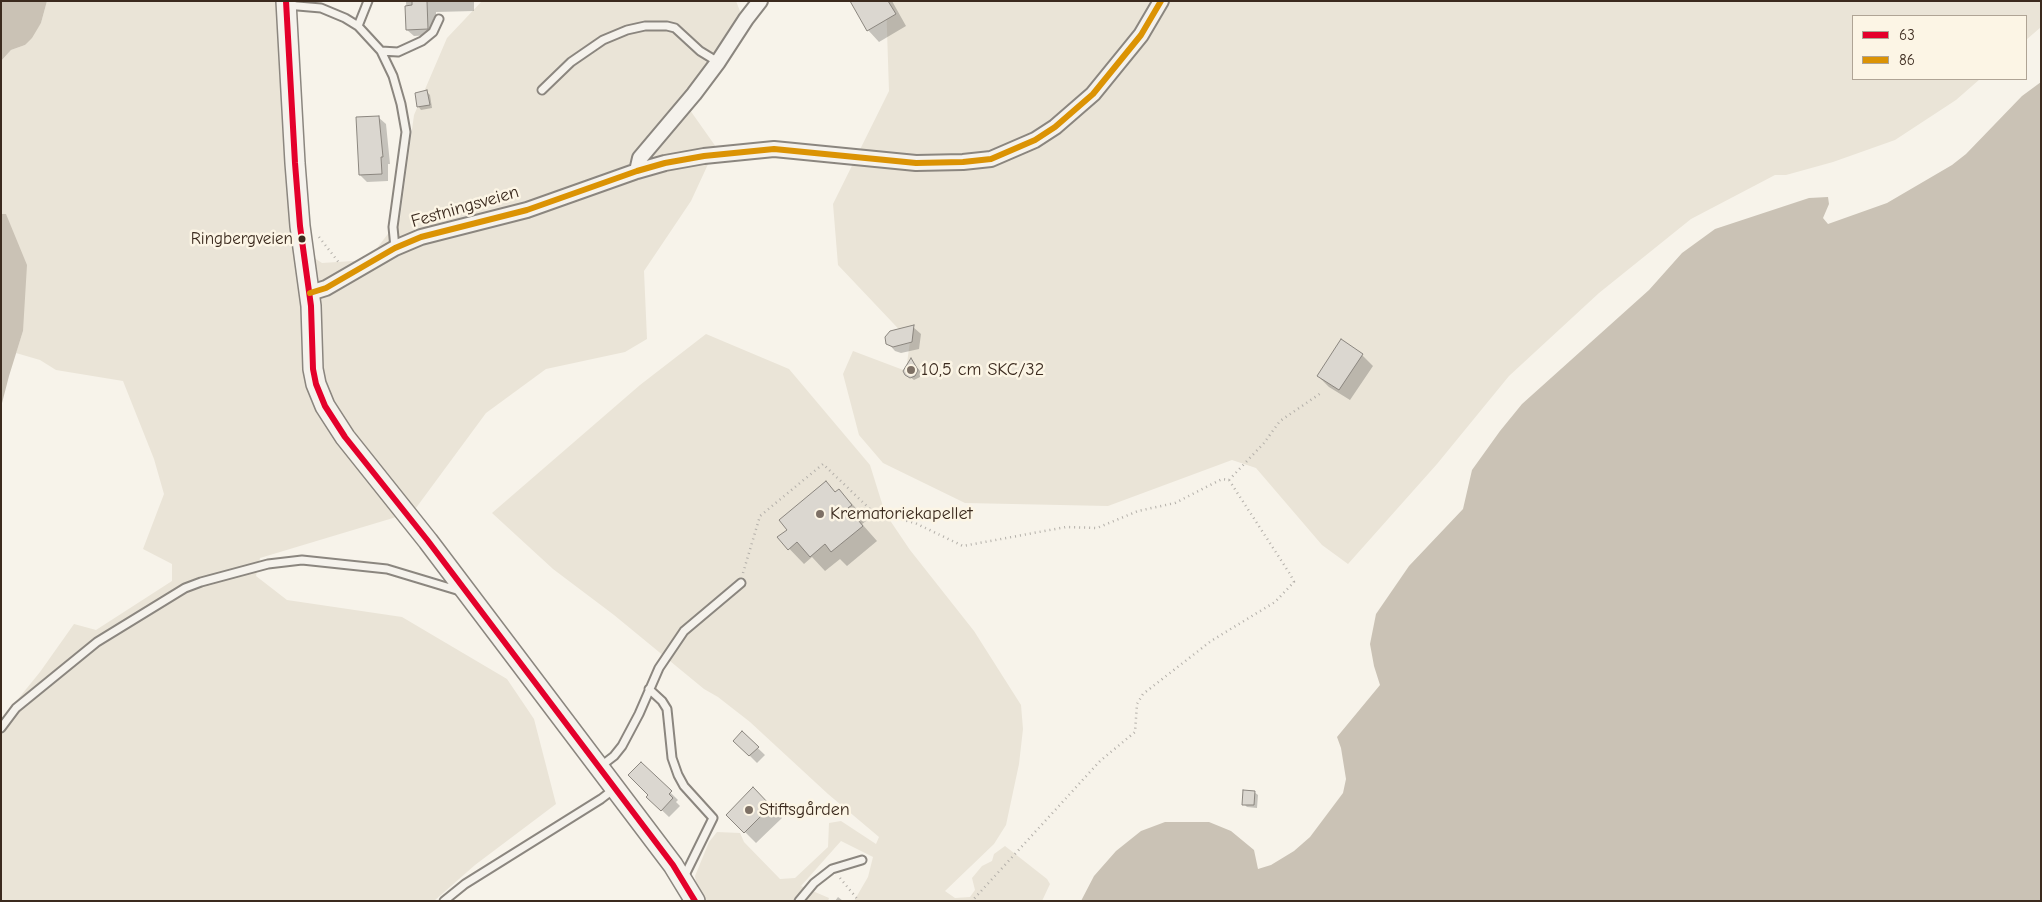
<!DOCTYPE html>
<meta charset="utf-8">
<style>
body{margin:0}
#map{position:relative;width:2042px;height:902px;overflow:hidden;background:#f7f3ea;font-family:"Comic Neue",sans-serif}
canvas{display:block}
.frame{position:absolute;inset:0;border:2px solid #3b2a1e;pointer-events:none}
.legend{position:absolute;left:1852px;top:15px;width:175px;height:65px;box-sizing:border-box;background:#fcf5e5;border:1px solid #afa495;margin:0;padding:6px 9px;list-style:none;font-size:15px;color:#3b2a1e}
.legend li{display:flex;align-items:center;gap:10px;height:25px}
.legend b{width:25px;border:1px solid #afa495}
</style>
<div id="map">
<canvas width="2042" height="902"></canvas>
<div class="frame"></div>
<ul class="legend">
<li><b style="height:6px;background:#e4002b"></b>63</li>
<li><b style="height:6px;background:#db9304"></b>86</li>
</ul>
</div>
<script>
const ctx = document.querySelector('canvas').getContext('2d');
ctx.lineJoin = 'round';
function fill(path, color) {
  ctx.fillStyle = color;
  ctx.fill(path, 'evenodd');
}
function poly(rows) {
  const path = new Path2D();
  for (const r of rows) {
    path.moveTo(r[0], r[1]);
    for (let i = 2; i < r.length; i += 2) path.lineTo(r[i], r[i + 1]);
  }
  return path;
}
function stroke(path, color, width, dash) {
  ctx.strokeStyle = color;
  ctx.lineWidth = width;
  ctx.lineCap = dash ? 'butt' : 'round';
  ctx.setLineDash(dash || []);
  ctx.stroke(path);
}
function write(font, color, halo, rows, align = 'center') {
  ctx.font = font + ' "Comic Neue",sans-serif';
  ctx.lineWidth = 5;
  ctx.setLineDash([]);
  ctx.textBaseline = 'middle';
  ctx.strokeStyle = halo;
  ctx.fillStyle = color;
  for (const [text, x, y, turn = 0] of rows) {
    ctx.save();
    ctx.translate(x, y);
    ctx.rotate((+turn || 0) * Math.PI / 180);
    ctx.textAlign = isNaN(turn) ? turn : align;
    if (halo) ctx.strokeText(text, 0, 0);
    ctx.fillText(text, 0, 0);
    ctx.restore();
  }
}
const green = poly([
 [47,1,280,1,299,248,322,263,368,260,400,218,414,115,447,38,482,1,736,1,742,16,695,79,685,103,716,147,691,201,644,271,647,339,625,352,546,369,486,413,413,512,260,558,256,576,287,600,402,617,507,679,534,719,556,804,475,865,434,901,1,901,1,720,40,672,74,624,96,630,172,581,172,564,143,549,164,494,154,459,123,381,56,370,40,360,16,353,23,331,6,215,1,214,1,61,11,50,25,45,41,23],
 [886,1,2041,1,2041,27,2026,40,2026,16,1853,16,1853,79,1980,79,1956,100,1895,140,1833,162,1786,175,1775,175,1691,219,1599,293,1509,376,1437,464,1348,564,1322,545,1256,468,1232,460,1108,506,965,503,883,463,859,435,843,374,853,351,906,371,910,341,838,265,833,204,889,91],
 [706,334,789,369,870,465,885,513,910,550,974,631,1021,705,1023,729,1019,764,1006,825,994,844,945,891,955,898,970,897,975,890,972,878,982,866,992,861,994,854,1005,846,1047,879,1050,884,1042,901,854,901,868,877,873,857,841,841,801,886,829,898,828,901,707,901,696,883,695,876,709,842,717,832,740,833,744,842,780,879,795,878,828,847,829,823,841,821,876,844,879,837,828,794,750,722,718,697,704,689,614,615,553,569,492,513,640,385]
]);
const water = poly([
 [1,1,47,1,41,23,32,38,25,45,11,50,1,61],
 [2041,82,2041,901,1081,901,1094,876,1116,851,1141,831,1165,822,1209,822,1231,831,1254,850,1258,869,1271,865,1294,851,1310,837,1343,793,1346,779,1341,748,1337,737,1380,685,1374,666,1370,644,1376,614,1409,566,1463,509,1472,470,1500,431,1522,404,1649,290,1682,253,1715,229,1809,198,1828,197,1829,204,1823,218,1828,224,1887,203,1952,165,1966,154,2022,96],
 [1,214,6,214,27,265,23,331,9,376,1,407]
]);
const shadow = poly([
 [406,1,474,1,474,11,436,12,436,18,433,18,434,35,414,36,407,30],
 [851,1,892,1,906,26,879,42,868,30],
 [427,92,430,95,432,108,421,110,418,106],
 [378,117,386,124,390,164,388,164,388,181,367,182,360,175],
 [913,327,921,334,919,349,901,353,895,351,888,343],
 [1362,355,1373,366,1350,400,1329,387,1318,376],
 [911,360,920,371,920,377,914,380,904,372,905,367],
 [826,483,836,493,839,491,854,506,866,521,862,524,877,541,847,566,840,559,825,571,812,557,804,564,779,538,789,530],
 [742,733,765,755,757,763,735,741],
 [641,764,678,800,676,802,680,806,669,817,648,797,650,795],
 [753,789,782,818,756,843,728,815],
 [1254,792,1258,795,1257,808,1247,807,1244,804],
 [838,897,843,901,835,901]
]);
const building = poly([
 [412,1,427,1,428,29,406,30,405,6,412,5,412,1],
 [850,1,888,1,896,14,867,31,850,1],
 [427,90,430,105,417,107,415,93,427,90],
 [379,116,383,157,381,157,382,174,359,175,356,117,379,116],
 [914,325,912,342,893,347,886,344,885,337,890,331,914,325],
 [1341,339,1363,354,1339,390,1317,376,1341,339],
 [911,358,918,370,915,376,910,378,905,375,903,371,911,358],
 [826,481,835,492,839,489,852,505,848,508,863,526,831,552,825,544,810,557,797,542,788,550,777,537,787,530,779,520,826,481],
 [742,731,759,747,749,756,733,741,742,731],
 [641,762,672,791,669,794,673,798,661,811,646,797,648,795,628,775,641,762],
 [753,787,771,806,744,833,726,815,753,787],
 [1243,790,1255,791,1254,805,1242,805,1243,790]
]);
const path = poly([
 [319,237,340,264],
 [1229,480,1264,443,1280,421,1321,393],
 [743,573,760,516,823,464,873,512,915,523,963,546,1066,527,1097,528,1138,511,1175,503,1222,479,1229,480,1290,574,1294,582,1275,602,1211,641,1143,694,1137,704,1135,732,1100,761,972,901],
 [840,878,859,901]
]);
const lane = poly([
 [286,5,321,8,345,18,358,26,381,51,398,52,422,41,433,32,439,19],
 [358,26,368,1],
 [381,51,393,76,401,104,406,132,393,227,395,248],
 [542,90,571,62,603,40,627,30,645,26,667,26,675,28,700,51,718,62],
 [649,689,662,701,667,709,672,758,678,775,684,786,713,818,684,877],
 [1,728,16,708,97,642,185,588,201,582,268,564,302,560,387,569,460,591],
 [601,766,614,756,622,746,639,714,659,668,684,631,741,583],
 [444,901,465,884,601,799,614,789],
 [799,901,814,883,832,869,862,860]
]);
const street = poly([
 [637,171,640,158,694,94,718,62,746,19,760,1],
 [310,293,326,288,395,248,421,237,527,210,637,171,665,163,704,156,774,149,916,163,963,162,991,159,1035,140,1055,127,1093,94,1141,35,1161,1]
]);
const secondary = poly([
 [286,1,295,163,300,226,311,306,313,369,316,384,325,406,345,437,428,541,673,865,695,901]
]);
const bus1 = poly([
 [286,1,295,163,300,226,311,306,313,369,316,384,325,406,345,437,428,541,673,865,695,901]
]);
const bus2 = poly([
 [310,293,326,288,395,248,421,237,527,210,637,171,665,163,704,156,774,149,916,163,963,162,991,159,1035,140,1055,127,1093,94,1141,35,1161,1]
]);
const markers = [
 [302,239,4.5,"#3b2a1e"],
 [911,370,5,"#7d7065"],
 [820,514,5,"#7d7065"],
 [749,810,5,"#7d7065"]
];
const busNames = [
 ["Ringbergveien",293,239]
];
const streetNames = [
 ["Festningsveien",465,207,-16]
];
const poiNames = [
 ["10,5 cm SKC/32",921,370],
 ["Krematoriekapellet",830,514],
 ["Stiftsgården",759,810]
];
fill(green, '#eae4d7');
fill(water, '#cac2b5');
fill(shadow, '#0003');
fill(building, '#dbd7d0');
stroke(building, '#8b867f', 1);
stroke(lane, '#8b867f', 11);
stroke(street, '#8b867f', 18);
stroke(secondary, '#8b867f', 22);
stroke(path, '#b3afa9', 2.5, [1, 4]);
stroke(lane, '#f5f2ec', 7);
stroke(street, '#f5f2ec', 14);
stroke(secondary, '#f5f2ec', 19);
stroke(bus1, '#e4002b', 6);
stroke(bus2, '#db9304', 6);
for (const [x, y, r, color] of markers) {
  const dot = new Path2D();
  dot.arc(x, y, r, 0, 2 * Math.PI);
  ctx.fillStyle = color;
  ctx.fill(dot);
  stroke(dot, '#fcf5e5', 2);
}
write('17px', '#3b2a1e', '#fcf5e5', busNames, 'right');
write('18px', '#3b2a1e', '#fcf5e5', streetNames);
write('18px', '#3b2a1e', '#fcf5e5', poiNames, 'left');
</script>
